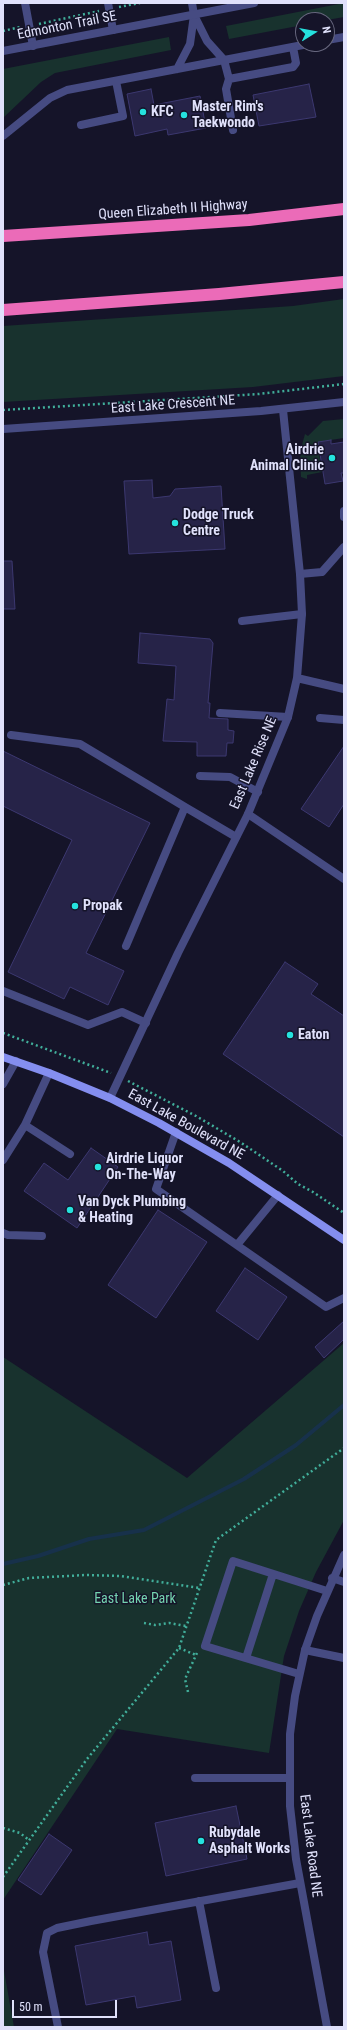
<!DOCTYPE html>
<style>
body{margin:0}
#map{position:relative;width:347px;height:2030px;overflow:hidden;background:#151429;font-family:"Roboto Condensed",sans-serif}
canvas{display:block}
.frame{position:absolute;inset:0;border:4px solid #e0e1fb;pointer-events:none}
.north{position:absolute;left:295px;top:12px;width:40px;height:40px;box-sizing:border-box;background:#151429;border:1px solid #66667d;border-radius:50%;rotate:79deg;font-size:11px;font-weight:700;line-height:16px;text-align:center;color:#e0e1fb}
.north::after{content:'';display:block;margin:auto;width:14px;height:18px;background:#25e2de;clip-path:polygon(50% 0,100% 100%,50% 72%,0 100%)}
.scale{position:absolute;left:12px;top:2000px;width:105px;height:18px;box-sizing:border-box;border:2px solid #e0e1fb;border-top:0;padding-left:5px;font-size:12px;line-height:14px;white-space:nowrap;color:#e0e1fb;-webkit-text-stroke:3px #151429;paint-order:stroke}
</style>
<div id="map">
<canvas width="347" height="2030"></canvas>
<div class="frame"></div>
<div class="north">N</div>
<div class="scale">50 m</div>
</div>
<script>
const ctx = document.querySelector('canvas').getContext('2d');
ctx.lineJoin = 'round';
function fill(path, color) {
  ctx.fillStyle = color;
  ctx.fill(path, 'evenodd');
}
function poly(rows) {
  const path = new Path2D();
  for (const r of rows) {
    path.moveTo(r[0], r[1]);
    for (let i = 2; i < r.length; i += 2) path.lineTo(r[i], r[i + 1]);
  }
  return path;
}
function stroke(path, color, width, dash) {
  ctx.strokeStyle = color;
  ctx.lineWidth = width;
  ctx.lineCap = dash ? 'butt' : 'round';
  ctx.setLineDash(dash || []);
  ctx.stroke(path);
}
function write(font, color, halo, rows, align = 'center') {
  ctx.font = font + ' "Roboto Condensed",sans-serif';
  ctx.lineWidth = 3;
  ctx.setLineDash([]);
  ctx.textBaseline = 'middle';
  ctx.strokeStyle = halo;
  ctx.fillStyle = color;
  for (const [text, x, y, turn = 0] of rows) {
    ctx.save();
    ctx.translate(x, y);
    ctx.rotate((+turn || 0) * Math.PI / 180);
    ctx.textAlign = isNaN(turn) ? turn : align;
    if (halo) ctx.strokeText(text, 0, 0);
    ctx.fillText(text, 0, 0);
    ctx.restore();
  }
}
const green = poly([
 [344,3,344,17,327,20,303,20,303,25,229,39,226,26],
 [169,37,171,50,55,73,41,82,3,118,3,69],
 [344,299,344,376,253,387,3,402,3,326,293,306],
 [344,419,344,438,317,442,322,472,307,475,307,479,301,477,300,452,305,434,308,436,323,421],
 [344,1343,344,1520,316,1572,299,1611,284,1656,269,1753,117,1729,3,1900,3,1357,187,1478],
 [3,1965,14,2027,3,2027]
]);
const stream = poly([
 [3,1564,38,1556,89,1539,144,1530,244,1479,296,1445,344,1405]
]);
const building = poly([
 [309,84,316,117,259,126,253,95,309,84],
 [151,89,154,105,200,96,206,128,168,135,167,129,135,136,127,94,151,89],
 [331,440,331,444,344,442,344,473,341,473,343,481,325,484,318,442,331,440],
 [152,480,153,498,170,496,175,489,221,486,225,549,129,554,124,481,152,480],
 [3,561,12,561,15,609,3,609,3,561],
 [140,633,210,639,213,643,208,703,210,703,209,718,228,719,228,730,234,731,233,743,227,743,226,756,197,756,197,742,163,741,167,699,174,700,176,666,138,663,140,633],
 [344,746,344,804,329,827,301,809,344,746],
 [3,751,150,823,86,953,124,971,108,1005,70,987,64,999,8,972,72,840,3,806,3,751],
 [285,962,318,984,311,994,344,1016,344,1137,223,1054,285,962],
 [91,1148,118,1167,77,1228,24,1191,44,1163,68,1180,91,1148],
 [158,1210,207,1242,156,1318,108,1285,158,1210],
 [245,1268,287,1297,258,1340,216,1311,245,1268],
 [344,1321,344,1339,324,1358,315,1347,344,1321],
 [236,1806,247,1859,166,1876,155,1823,236,1806],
 [49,1834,72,1850,41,1895,18,1880,49,1834],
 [147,1932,149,1945,171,1941,181,2000,137,2008,135,1996,86,2005,75,1946,147,1932]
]);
const path = poly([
 [119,7,140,3],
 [39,24,99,11],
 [3,31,20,27],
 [3,410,259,394,344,384],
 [3,1033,111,1073],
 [128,1081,196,1116,240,1142,283,1171,298,1184,313,1192,344,1213],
 [3,1585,29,1578,86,1575,120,1576,200,1588],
 [144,1623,155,1625,169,1623,186,1626],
 [179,1648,196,1655],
 [188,1692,185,1679,197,1653],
 [3,1828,20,1833,29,1840],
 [3,1877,87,1759,179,1648,216,1540,344,1448]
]);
const service = poly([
 [25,3,33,46],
 [108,3,113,30],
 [194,15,207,41,224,60,229,79,293,67,296,63,293,47],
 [327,40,344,37],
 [177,69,190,44,194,15],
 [229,79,226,89,233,130],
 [81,125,123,116,116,81],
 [3,136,50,98,67,90,308,44],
 [344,511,344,517],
 [300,574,322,572,344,547],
 [242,621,302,614],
 [220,713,288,717],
 [320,718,344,720],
 [11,735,80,744,185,807],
 [200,776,230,777,258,792],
 [248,814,344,879],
 [126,946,185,807,236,837],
 [3,991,88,1025,122,1012,146,1023],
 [49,1073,25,1125,70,1154],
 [3,1084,16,1061],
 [176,1132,156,1189,326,1307,344,1298],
 [3,1160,25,1125],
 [3,1233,8,1235,42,1236],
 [237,1245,278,1195],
 [332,1578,344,1582],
 [305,1650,344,1658],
 [246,1658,273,1574],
 [299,1674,205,1646,233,1561,327,1591],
 [195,1778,290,1778],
 [199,1901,216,1988],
 [58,2027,43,1952,47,1933,57,1928,91,1921,300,1883]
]);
const minor = poly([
 [192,3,194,15],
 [297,678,344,689],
 [110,1098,178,953,248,814,288,717,297,678,302,614,300,574,283,410]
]);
const tertiary = poly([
 [3,51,254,3],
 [3,429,261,411,344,402],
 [327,2027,296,1859,290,1806,290,1734,295,1696,305,1650,317,1616,344,1555]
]);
const secondary = poly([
 [3,1057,49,1073,110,1098,159,1123,229,1163,344,1240]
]);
const motorway = poly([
 [3,236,249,220,344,209],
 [3,310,219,294,344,282]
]);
const markers = [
 [143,112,4,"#25e2de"],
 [184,115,4,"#25e2de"],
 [332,458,4,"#25e2de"],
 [175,523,4,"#25e2de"],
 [75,906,4,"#25e2de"],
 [290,1035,4,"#25e2de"],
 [98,1167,4,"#25e2de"],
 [70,1210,4,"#25e2de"],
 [201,1841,4,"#25e2de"]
];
const streetNames = [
 ["Edmonton Trail SE",67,26,-11],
 ["Queen Elizabeth II Highway",173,210,-4],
 ["East Lake Crescent NE",173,405,-4],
 ["East Lake Rise NE",254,763,-67],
 ["East Lake Boulevard NE",186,1125,29],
 ["East Lake Road NE",310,1846,83]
];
const poiNames = [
 ["Master Rim's",192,107],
 ["Taekwondo",192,123],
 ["KFC",151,112],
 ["Airdrie",324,450,"right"],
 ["Animal Clinic",324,466,"right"],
 ["Dodge Truck",183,515],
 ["Centre",183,531],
 ["Propak",83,906],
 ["Eaton",298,1035],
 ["Airdrie Liquor",106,1159],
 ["On-The-Way",106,1175],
 ["Van Dyck Plumbing",78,1202],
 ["& Heating",78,1218],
 ["Rubydale",209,1833],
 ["Asphalt Works",209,1849]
];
const parkNames = [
 ["East Lake Park",135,1599]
];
fill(green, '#18322e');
stroke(stream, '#17314b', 4);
fill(building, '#262348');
stroke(building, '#3c3870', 1);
stroke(path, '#41ae9a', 2.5, [2, 3]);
stroke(service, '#464b82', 8);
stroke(minor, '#464b82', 8);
stroke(tertiary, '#464b82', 8);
stroke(secondary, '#848eef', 8);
stroke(motorway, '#eb6bb8', 12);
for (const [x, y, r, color] of markers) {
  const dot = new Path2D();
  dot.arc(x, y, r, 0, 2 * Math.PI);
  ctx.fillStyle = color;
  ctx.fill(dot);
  stroke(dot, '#151429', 1.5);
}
write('14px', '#e0e1fb', '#151429', streetNames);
write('bold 14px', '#e0e1fb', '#151429', poiNames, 'left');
write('14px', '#74d3b0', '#151429', parkNames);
</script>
